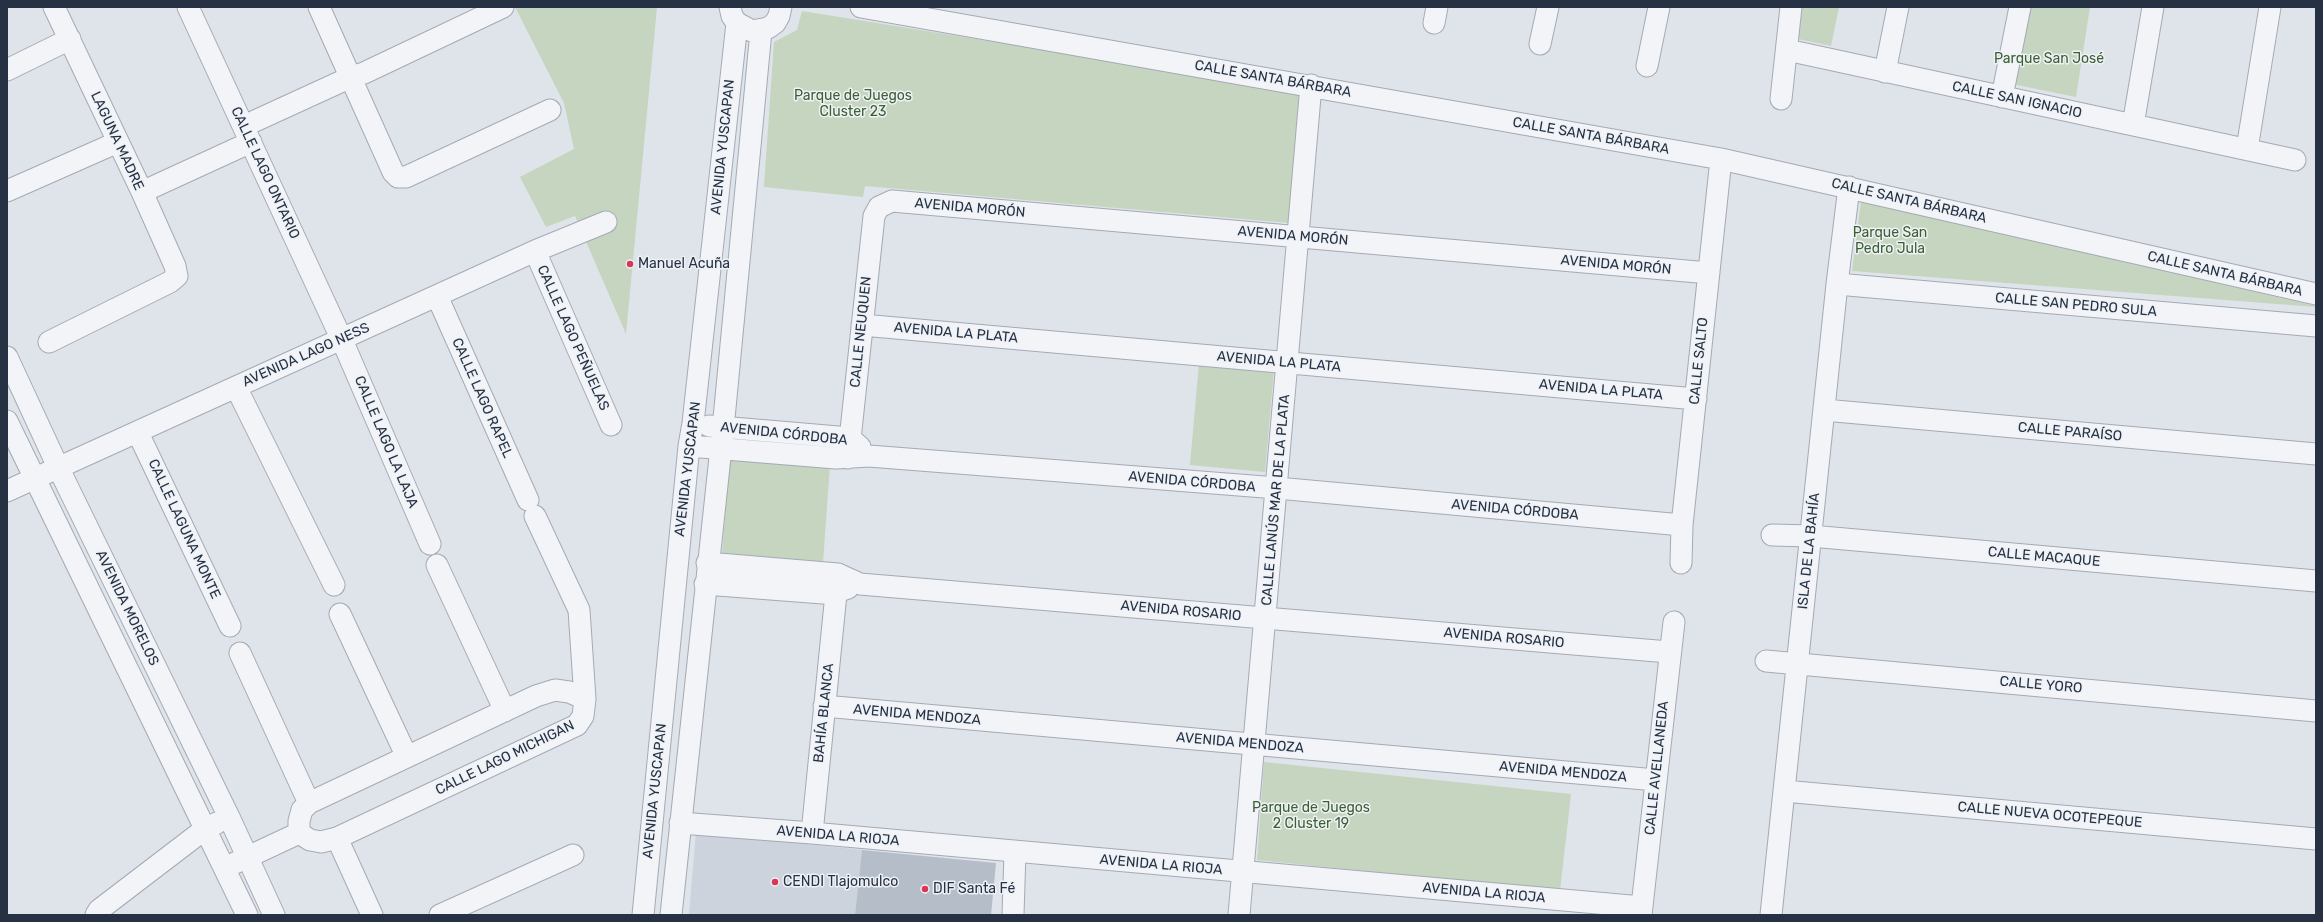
<!DOCTYPE html>
<meta charset="utf-8">
<style>
body{margin:0}
#map{position:relative;width:2323px;height:922px;overflow:hidden;background:#dfe3ea;font-family:Rubik,sans-serif}
canvas{display:block}
.frame{position:absolute;inset:0;border:8px solid #263143;pointer-events:none}
</style>
<div id="map">
<canvas width="2323" height="922"></canvas>
<div class="frame"></div>
</div>
<script>
const ctx = document.querySelector('canvas').getContext('2d');
ctx.lineJoin = 'round';
function fill(path, color) {
  ctx.fillStyle = color;
  ctx.fill(path, 'evenodd');
}
function poly(rows) {
  const path = new Path2D();
  for (const r of rows) {
    path.moveTo(r[0], r[1]);
    for (let i = 2; i < r.length; i += 2) path.lineTo(r[i], r[i + 1]);
  }
  return path;
}
function stroke(path, color, width, dash) {
  ctx.strokeStyle = color;
  ctx.lineWidth = width;
  ctx.lineCap = dash ? 'butt' : 'round';
  ctx.setLineDash(dash || []);
  ctx.stroke(path);
}
function write(font, color, halo, rows, align = 'center') {
  ctx.font = font + ' Rubik,sans-serif';
  ctx.lineWidth = 3;
  ctx.setLineDash([]);
  ctx.textBaseline = 'middle';
  ctx.strokeStyle = halo;
  ctx.fillStyle = color;
  for (const [text, x, y, turn = 0] of rows) {
    ctx.save();
    ctx.translate(x, y);
    ctx.rotate((+turn || 0) * Math.PI / 180);
    ctx.textAlign = isNaN(turn) ? turn : align;
    if (halo) ctx.strokeText(text, 0, 0);
    ctx.fillText(text, 0, 0);
    ctx.restore();
  }
}
const built = poly([
 [696,832,862,850,855,915,689,915]
]);
const green = poly([
 [515,7,657,7,626,334,575,216,546,227,520,177,574,149,564,103],
 [1802,7,1839,7,1831,46,1798,39],
 [2028,7,2090,7,2076,97,2012,84],
 [802,11,1299,91,1289,223,865,186,863,197,764,187,774,42,797,30],
 [1861,201,2316,306,2316,307,1852,271],
 [1199,363,1274,370,1265,472,1190,465],
 [730,457,830,465,823,562,722,553],
 [1264,762,1571,794,1560,891,1257,860]
]);
const building = poly([
 [862,850,996,863,991,915,855,915]
]);
const minor = poly([
 [188,7,342,340,430,544],
 [319,7,393,172,398,177,406,177,550,110],
 [730,7,732,16,737,23,752,31,768,28,775,23,779,16,781,7],
 [861,7,1721,159,2316,294],
 [1434,23,1437,7],
 [1540,44,1548,7],
 [1787,50,2295,160],
 [1647,66,1659,7],
 [7,70,70,39],
 [1885,72,1898,7],
 [2002,97,2020,7],
 [1781,99,1791,7],
 [2133,125,2153,7],
 [244,126,351,77,364,73,503,7],
 [2247,149,2270,7],
 [7,191,118,142],
 [142,192,251,142],
 [535,251,611,425],
 [1837,284,2316,326],
 [437,296,528,500],
 [862,325,1696,399],
 [49,342,170,282,177,276,175,266,142,192,54,7],
 [7,357,58,467,229,817,274,915],
 [236,387,334,585],
 [1824,410,2316,454],
 [7,421,247,915],
 [709,426,850,438,860,447],
 [138,433,230,626],
 [689,446,836,458,869,456,1277,488,1682,525],
 [848,458,874,216,879,207,892,201,1709,273],
 [7,491,535,251,606,222],
 [1772,535,1811,536,2316,581],
 [707,563,838,574,860,584,1669,652],
 [1681,563,1682,525,1721,159],
 [437,565,505,711],
 [705,584,823,593,836,592,848,588],
 [340,614,407,757],
 [240,653,309,803],
 [1766,661,2316,711],
 [824,706,1656,780],
 [1784,791,2316,839],
 [680,823,812,833,1642,907],
 [299,833,310,840,321,842,337,838,577,725,583,716,585,699,579,610,535,516],
 [299,833,299,821,302,810,309,803,536,696,555,690,569,692,585,699],
 [812,833,838,574],
 [337,838,372,915],
 [235,863,299,833],
 [96,915,99,910,205,829,217,823],
 [440,915,573,855],
 [643,915,689,446,693,423,737,23],
 [671,915,723,429,761,31],
 [1013,915,1015,852],
 [1239,915,1311,85],
 [1641,915,1674,622],
 [1771,915,1837,284,1849,187]
]);
const markers = [
 [630,264,4,"#dc3656"],
 [775,882,4,"#dc3656"],
 [925,889,4,"#dc3656"]
];
const parkNames = [
 ["Parque San José",2049,59],
 ["Parque de Juegos",853,96],
 ["Cluster 23",853,112],
 ["Parque San",1890,233],
 ["Pedro Jula",1890,249],
 ["Parque de Juegos",1311,808],
 ["2 Cluster 19",1311,824]
];
const streetNames = [
 ["CALLE SANTA BÁRBARA",1273,79,10],
 ["CALLE SAN IGNACIO",2017,100,12],
 ["CALLE SANTA BÁRBARA",1591,136,10],
 ["LAGUNA MADRE",117,141,65],
 ["AVENIDA YUSCAPAN",723,147,-84],
 ["CALLE LAGO ONTARIO",265,173,65],
 ["CALLE SANTA BÁRBARA",1909,201,13],
 ["AVENIDA MORÓN",970,208,5],
 ["AVENIDA MORÓN",1293,236,5],
 ["AVENIDA MORÓN",1616,265,5],
 ["CALLE SANTA BÁRBARA",2225,274,13],
 ["CALLE SAN PEDRO SULA",2076,305,5],
 ["CALLE NEUQUEN",861,332,-84],
 ["AVENIDA LA PLATA",956,333,5],
 ["CALLE LAGO PEÑUELAS",573,338,66],
 ["AVENIDA LAGO NESS",306,355,-24],
 ["CALLE SALTO",1699,361,-84],
 ["AVENIDA LA PLATA",1279,362,5],
 ["AVENIDA LA PLATA",1601,390,5],
 ["CALLE LAGO RAPEL",482,398,66],
 ["CALLE PARAÍSO",2070,432,5],
 ["AVENIDA CÓRDOBA",784,434,6],
 ["CALLE LAGO LA LAJA",386,442,67],
 ["AVENIDA YUSCAPAN",688,469,-83],
 ["AVENIDA CÓRDOBA",1192,482,5],
 ["CALLE LANÚS MAR DE LA PLATA",1276,500,-85],
 ["AVENIDA CÓRDOBA",1515,510,5],
 ["CALLE LAGUNA MONTE",184,529,65],
 ["ISLA DE LA BAHÍA",1809,551,-84],
 ["CALLE MACAQUE",2044,557,5],
 ["AVENIDA MORELOS",127,608,64],
 ["AVENIDA ROSARIO",1181,611,5],
 ["AVENIDA ROSARIO",1504,638,5],
 ["CALLE YORO",2041,685,5],
 ["BAHÍA BLANCA",824,713,-84],
 ["AVENIDA MENDOZA",917,715,5],
 ["AVENIDA MENDOZA",1240,743,5],
 ["CALLE LAGO MICHIGAN",505,758,-26],
 ["CALLE AVELLANEDA",1657,768,-84],
 ["AVENIDA MENDOZA",1563,772,5],
 ["AVENIDA YUSCAPAN",655,791,-84],
 ["CALLE NUEVA OCOTEPEQUE",2050,815,5],
 ["AVENIDA LA RIOJA",838,836,5],
 ["AVENIDA LA RIOJA",1161,865,5],
 ["AVENIDA LA RIOJA",1484,893,5]
];
const poiNames = [
 ["Manuel Acuña",638,264],
 ["CENDI Tlajomulco",783,882],
 ["DIF Santa Fé",933,889]
];
fill(built, '#ccd3dc');
fill(green, '#c5d5bf');
fill(building, '#b5bdc8');
stroke(minor, '#a4aab5', 23);
stroke(minor, '#f2f4f8', 21);
for (const [x, y, r, color] of markers) {
  const dot = new Path2D();
  dot.arc(x, y, r, 0, 2 * Math.PI);
  ctx.fillStyle = color;
  ctx.fill(dot);
  stroke(dot, '#eef2f7', 1.5);
}
write('14px', '#3c6032', '#eef2f7', parkNames);
write('14px', '#263143', '#eef2f7', streetNames);
write('14px', '#263143', '#eef2f7', poiNames, 'left');
</script>
